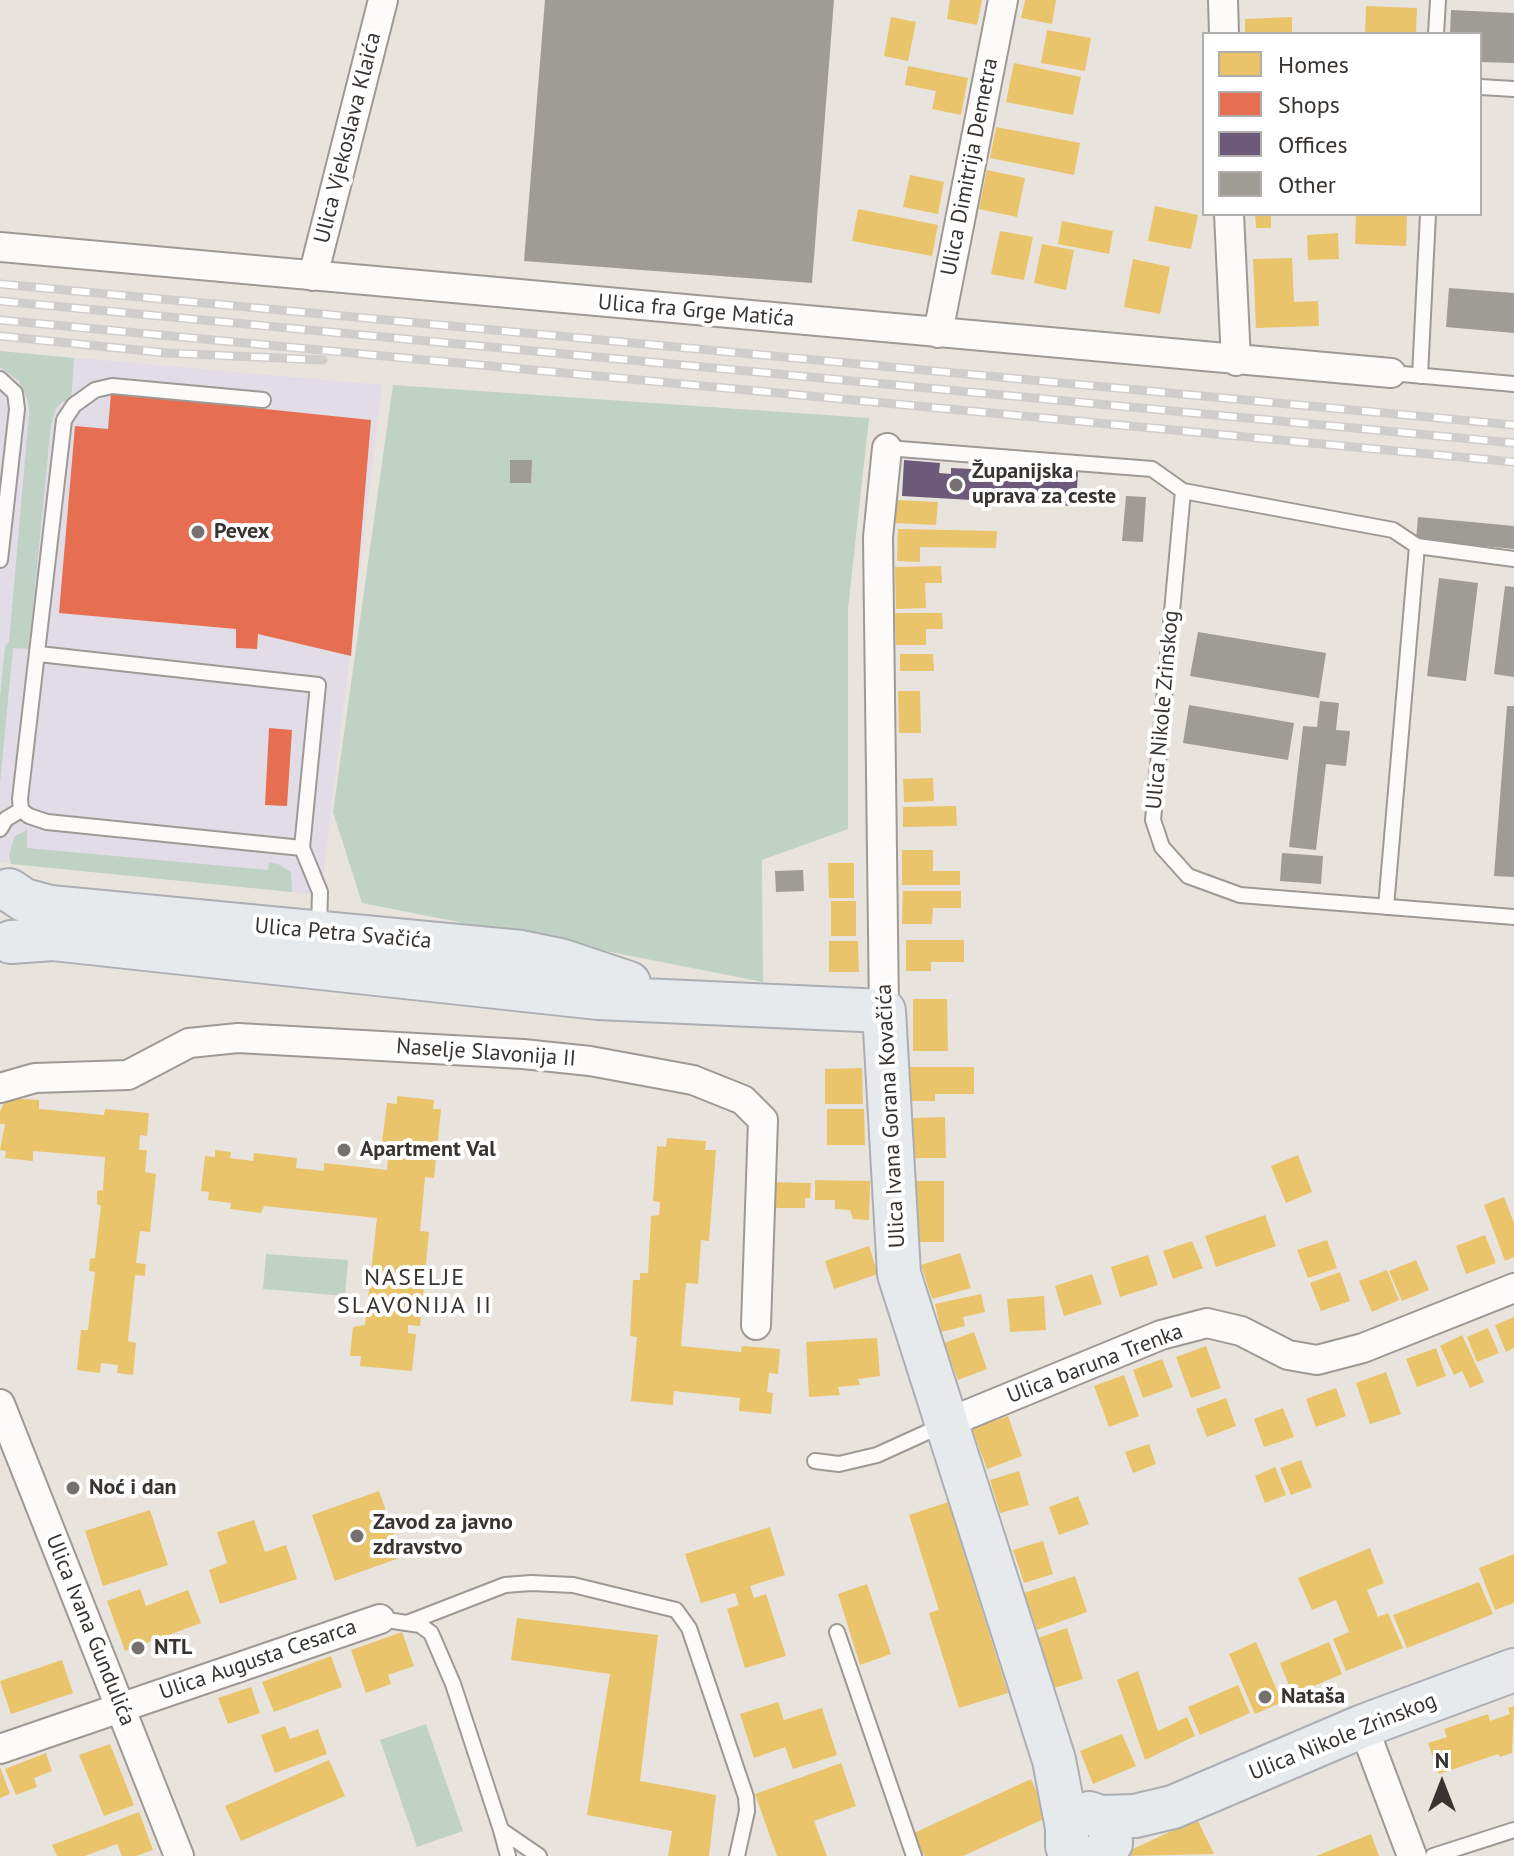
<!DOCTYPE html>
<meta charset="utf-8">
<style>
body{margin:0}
#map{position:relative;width:1514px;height:1856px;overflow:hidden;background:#e9e3de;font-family:"PT Sans",sans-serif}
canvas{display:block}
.legend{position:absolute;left:1202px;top:32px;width:280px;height:184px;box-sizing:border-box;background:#fff;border:2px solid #afaead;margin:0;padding:10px 14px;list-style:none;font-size:24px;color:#383431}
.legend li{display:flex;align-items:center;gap:16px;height:40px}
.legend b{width:40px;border:2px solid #afaead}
.north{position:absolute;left:1402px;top:1744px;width:80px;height:80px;-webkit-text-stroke:6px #fff;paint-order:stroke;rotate:0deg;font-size:22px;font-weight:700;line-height:32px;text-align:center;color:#383431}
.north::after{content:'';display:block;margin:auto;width:28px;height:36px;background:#383431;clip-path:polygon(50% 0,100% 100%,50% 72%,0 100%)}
</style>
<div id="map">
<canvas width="1514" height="1856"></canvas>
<ul class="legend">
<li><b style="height:22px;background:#e9c46a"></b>Homes</li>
<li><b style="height:22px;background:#e76f51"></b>Shops</li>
<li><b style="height:22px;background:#6d597a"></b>Offices</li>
<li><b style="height:22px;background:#9f9b97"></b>Other</li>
</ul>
<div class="north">N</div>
</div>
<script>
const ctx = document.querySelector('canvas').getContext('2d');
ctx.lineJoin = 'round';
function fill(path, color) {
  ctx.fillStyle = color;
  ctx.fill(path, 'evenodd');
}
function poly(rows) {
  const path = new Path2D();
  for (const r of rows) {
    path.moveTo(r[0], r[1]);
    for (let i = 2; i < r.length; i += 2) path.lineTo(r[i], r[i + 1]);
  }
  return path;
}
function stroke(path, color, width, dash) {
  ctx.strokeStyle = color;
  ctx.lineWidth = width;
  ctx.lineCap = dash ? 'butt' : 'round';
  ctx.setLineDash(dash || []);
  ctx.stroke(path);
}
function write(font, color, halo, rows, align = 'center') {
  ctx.font = font + ' "PT Sans",sans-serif';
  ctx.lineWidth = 8;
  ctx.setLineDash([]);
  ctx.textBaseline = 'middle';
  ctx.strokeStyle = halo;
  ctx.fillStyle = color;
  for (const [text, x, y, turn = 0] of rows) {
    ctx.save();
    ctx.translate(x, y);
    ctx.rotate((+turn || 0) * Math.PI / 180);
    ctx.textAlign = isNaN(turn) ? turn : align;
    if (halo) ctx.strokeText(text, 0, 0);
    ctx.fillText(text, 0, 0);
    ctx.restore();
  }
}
const commercial = poly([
 [0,351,382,385,321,895,0,862]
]);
const green = poly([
 [0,351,74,358,71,402,62,402,56,408,51,425,29,649,13,648,0,784,0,697,5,646,9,642,29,414,28,401,19,381,0,367],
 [393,385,869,418,848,609,848,829,762,860,763,982,362,903,333,812],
 [27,830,27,848,268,870,269,862,278,864,291,872,292,892,11,864,9,854,15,836],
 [266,1254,348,1260,345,1296,263,1289],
 [426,1724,463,1831,417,1847,380,1740]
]);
const homes = poly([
 [950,0,982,0,977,25,947,19],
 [1025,0,1056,0,1052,24,1021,18],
 [1366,6,1417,8,1416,34,1365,34],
 [891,17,916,22,908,61,884,56],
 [1292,17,1292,34,1245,34,1245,19],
 [1047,30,1091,38,1085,71,1041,63],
 [1014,63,1081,77,1073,115,1006,102],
 [908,66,968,78,961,115,932,109,936,91,905,85],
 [996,127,1080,143,1074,175,990,158],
 [987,170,1025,178,1017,217,979,209],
 [910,175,944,182,938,214,903,207],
 [1155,206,1198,215,1191,249,1148,241],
 [858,209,938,225,932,256,852,241],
 [1255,214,1271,214,1271,228,1256,228],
 [1356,214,1407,214,1406,246,1355,244],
 [1062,221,1113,231,1109,254,1058,244],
 [1000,231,1033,237,1024,280,991,274],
 [1338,233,1339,259,1308,260,1307,235],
 [1042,244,1074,250,1066,290,1034,283],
 [1292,258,1294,302,1318,301,1319,326,1256,328,1253,259],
 [1133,259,1170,267,1160,314,1124,307],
 [895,500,938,502,936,525,894,523],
 [898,529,997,531,996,548,920,547,920,562,897,561],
 [941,566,942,583,925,583,926,608,896,609,895,567],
 [895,613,942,613,943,629,926,629,926,645,896,645],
 [900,654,933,654,934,671,900,671],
 [898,691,920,691,921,733,899,733],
 [933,778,934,801,904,802,903,779],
 [956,806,957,826,903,827,903,807],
 [902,850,933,850,933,871,960,871,960,885,902,885],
 [828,863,854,863,854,898,829,898],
 [903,891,961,891,961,908,933,908,932,924,902,924],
 [831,901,856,901,856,936,831,936],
 [906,940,964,940,964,962,931,962,931,971,906,971],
 [829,941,858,941,859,972,829,972],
 [913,999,947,999,948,1051,913,1051],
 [910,1067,974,1067,974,1094,935,1094,935,1101,910,1101],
 [862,1068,863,1104,825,1104,825,1069],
 [397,1096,434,1100,433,1109,441,1109,434,1178,425,1177,420,1231,429,1232,420,1326,408,1325,408,1333,416,1334,412,1371,360,1366,361,1356,350,1356,353,1327,365,1325,377,1218,264,1206,261,1213,230,1209,231,1203,208,1200,209,1192,201,1191,205,1156,215,1157,215,1150,231,1152,230,1158,253,1161,254,1153,297,1158,296,1168,324,1171,324,1163,387,1170,390,1143,382,1142,387,1103,397,1104],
 [6,1098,39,1100,39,1109,104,1115,105,1109,149,1113,147,1136,140,1135,139,1150,147,1150,145,1172,156,1174,150,1232,140,1231,136,1263,146,1264,145,1276,135,1275,128,1341,136,1343,133,1375,117,1373,118,1365,101,1363,100,1373,77,1370,81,1330,88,1330,95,1272,89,1271,90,1259,95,1258,101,1206,97,1204,97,1191,103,1190,105,1157,33,1151,33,1161,5,1158,6,1151,0,1150,5,1124,0,1124,0,1112],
 [827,1109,864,1109,865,1145,827,1145],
 [945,1117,946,1158,913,1158,912,1118],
 [667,1138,706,1141,705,1150,716,1150,709,1241,701,1240,698,1284,686,1283,681,1346,741,1352,742,1346,780,1349,778,1374,769,1373,767,1392,773,1393,771,1414,739,1411,740,1398,674,1391,673,1405,631,1401,637,1337,630,1336,633,1280,640,1280,640,1273,648,1273,651,1216,659,1215,660,1202,653,1201,657,1146,666,1147],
 [1298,1155,1312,1192,1286,1203,1271,1166],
 [815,1180,870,1181,869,1220,853,1219,850,1210,835,1209,835,1200,815,1200],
 [916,1181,944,1181,944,1242,916,1242],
 [766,1182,811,1183,810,1198,805,1198,805,1208,771,1208],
 [1504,1197,1514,1223,1514,1257,1505,1261,1484,1205],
 [1265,1215,1276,1246,1216,1267,1205,1236],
 [1485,1235,1496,1263,1466,1274,1456,1246],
 [1327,1240,1337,1268,1308,1278,1297,1250],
 [1192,1241,1203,1268,1173,1279,1163,1251],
 [869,1246,878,1274,834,1289,825,1261],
 [960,1253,971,1288,932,1299,921,1265],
 [1148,1255,1158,1285,1120,1297,1111,1267],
 [1416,1260,1429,1290,1402,1301,1389,1271],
 [1387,1270,1399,1300,1372,1312,1359,1281],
 [1340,1272,1350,1301,1321,1311,1310,1283],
 [1092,1274,1102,1304,1064,1316,1055,1286],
 [981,1294,985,1312,963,1317,965,1326,941,1332,935,1304],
 [1044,1296,1046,1330,1010,1332,1007,1299],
 [1514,1317,1514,1348,1506,1352,1495,1325],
 [1488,1328,1499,1353,1477,1362,1467,1337],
 [974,1332,987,1369,958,1380,944,1343],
 [1462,1335,1484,1382,1470,1388,1462,1371,1454,1375,1440,1346],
 [877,1338,880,1376,858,1379,860,1385,838,1387,840,1395,809,1397,806,1342],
 [1206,1346,1221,1388,1191,1398,1176,1357],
 [1436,1348,1446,1376,1417,1387,1406,1359],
 [1162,1359,1173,1387,1143,1398,1133,1370],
 [1386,1372,1401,1414,1370,1424,1356,1383],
 [1124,1375,1139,1416,1109,1427,1094,1386],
 [1336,1388,1346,1416,1316,1427,1306,1399],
 [1226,1398,1236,1426,1207,1437,1196,1409],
 [1283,1408,1294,1437,1264,1447,1254,1419],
 [1008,1416,1022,1456,987,1469,972,1429],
 [1149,1444,1156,1464,1133,1473,1125,1452],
 [1301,1460,1312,1487,1291,1495,1280,1468],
 [1275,1467,1286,1495,1265,1503,1255,1476],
 [1019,1471,1029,1505,1000,1513,990,1480],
 [379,1491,402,1557,335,1581,312,1515],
 [1078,1496,1089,1524,1059,1535,1049,1507],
 [948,1502,1008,1693,959,1708,929,1613,939,1610,909,1515],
 [150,1510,168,1565,103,1586,85,1531],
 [254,1520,265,1552,286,1545,297,1579,220,1604,209,1570,227,1563,217,1532],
 [770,1527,785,1575,750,1586,754,1598,766,1594,786,1656,745,1668,727,1609,739,1605,735,1593,701,1603,685,1554],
 [1043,1541,1053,1574,1024,1583,1013,1550],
 [1370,1548,1384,1583,1367,1590,1378,1617,1388,1613,1403,1648,1346,1671,1333,1639,1349,1632,1336,1600,1312,1610,1298,1578],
 [1514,1554,1514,1603,1495,1610,1479,1568],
 [1075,1576,1087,1612,1037,1630,1024,1593],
 [1479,1582,1493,1614,1407,1648,1393,1615],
 [867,1584,891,1654,860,1665,838,1594],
 [140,1589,146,1606,188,1590,201,1623,125,1651,107,1601],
 [517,1618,658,1635,640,1781,716,1795,709,1856,668,1856,672,1831,587,1815,610,1674,511,1660],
 [1067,1628,1083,1679,1054,1688,1038,1638],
 [402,1632,414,1666,388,1675,391,1684,366,1693,351,1650],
 [1256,1642,1282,1702,1255,1714,1229,1654],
 [1329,1642,1342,1674,1293,1695,1280,1663],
 [331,1656,342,1687,274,1712,262,1682],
 [62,1660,73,1693,11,1714,0,1681],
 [1138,1671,1158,1731,1187,1717,1195,1736,1145,1760,1117,1680],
 [1238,1685,1250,1713,1200,1735,1188,1707],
 [251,1687,260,1713,228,1724,218,1698],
 [778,1702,784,1720,822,1708,837,1755,793,1769,785,1747,754,1758,740,1714],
 [1514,1706,1512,1753,1500,1757,1498,1754,1439,1774,1428,1743,1447,1737,1444,1729,1488,1714,1490,1721,1510,1714,1508,1708],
 [285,1726,290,1739,318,1729,327,1754,275,1773,261,1735],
 [1122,1734,1136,1766,1093,1784,1080,1751],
 [110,1744,134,1805,104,1816,79,1755],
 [46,1753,52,1771,34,1778,37,1787,16,1795,5,1769],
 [329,1760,345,1796,241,1841,225,1806],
 [841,1763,856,1806,814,1821,827,1856,777,1856,755,1794],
 [0,1767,10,1794,0,1798],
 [1031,1779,1048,1817,963,1856,924,1856,914,1833],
 [139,1812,153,1850,136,1856,122,1856,117,1844,85,1856,57,1856,52,1845],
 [1197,1819,1214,1854,1118,1856],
 [1371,1834,1379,1856,1316,1856]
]);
const shops = poly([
 [111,393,371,420,351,656,258,634,257,649,236,648,236,629,59,613,75,426,108,429],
 [269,728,292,730,287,806,265,805]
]);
const offices = poly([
 [904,460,940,463,939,473,951,474,951,468,993,470,993,467,1078,471,1076,506,902,496]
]);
const building = poly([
 [545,0,834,0,812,283,524,261],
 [1451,10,1514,13,1514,63,1480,62,1480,34,1450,34],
 [1449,288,1514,293,1514,333,1446,327],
 [510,460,532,460,531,483,510,483],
 [1126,496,1146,497,1143,542,1122,541],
 [1418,517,1514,526,1514,549,1416,540],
 [1439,578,1478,583,1466,681,1427,676],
 [1505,586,1514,587,1514,677,1494,674],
 [1198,632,1326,653,1319,698,1190,676],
 [1320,701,1339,703,1336,730,1350,731,1346,766,1326,764,1316,850,1289,847,1303,726,1317,727],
 [1189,705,1294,723,1288,760,1183,743],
 [1507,706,1514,706,1514,877,1494,876],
 [1282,853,1323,856,1321,884,1280,881],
 [803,870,804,891,776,892,775,871]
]);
const service = poly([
 [1436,34,1438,0],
 [1480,87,1514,89],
 [1391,373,1514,384],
 [1420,376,1428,214],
 [0,379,15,393,17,409,0,560],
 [263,400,112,386,95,390,74,405,64,420,20,799,21,810,29,816,47,822,302,848],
 [887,448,1152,469,1183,491,1393,530,1417,546,1514,559],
 [1183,491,1153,820,1162,847,1188,876,1240,895,1514,917],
 [39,654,318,685,302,848,320,892,319,930],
 [0,829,6,819,21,810],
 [1386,907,1417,546],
 [815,1461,839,1464,877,1455,943,1425],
 [380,1619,420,1625,431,1633,453,1684,501,1830,539,1856],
 [407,1623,505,1585,531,1583,573,1585,676,1610,689,1628,746,1797,747,1811,737,1856],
 [837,1632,914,1856],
 [501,1830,508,1856],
 [1433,1856,1514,1830]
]);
const minor = poly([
 [1223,0,1224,34],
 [1229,214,1236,361],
 [0,247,1391,373],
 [313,276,383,0],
 [938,333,1003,0],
 [884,1011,878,537,887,448],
 [0,1088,35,1078,128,1075,189,1043,238,1038,523,1054,590,1061,693,1080,743,1100,763,1120,756,1325],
 [0,1404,179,1856],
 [947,1423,1161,1335,1207,1323,1241,1331,1288,1355,1317,1360,1363,1348,1514,1288],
 [1363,1726,1412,1856],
 [0,1749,380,1619]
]);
const primary = poly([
 [9,890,24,900,50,907,521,952,560,960,629,983],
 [11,942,53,939,598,998,884,1011,899,1274,1054,1760,1067,1828],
 [1101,1817,1135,1816,1173,1807,1363,1726,1514,1670],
 [1077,1856,1067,1846,1067,1828,1076,1817,1089,1813,1101,1817,1110,1828,1111,1843,1100,1856]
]);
const rail = poly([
 [0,284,1514,425],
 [0,301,1514,443],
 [0,320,1514,462],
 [0,336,167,353,323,360]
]);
const markers = [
 [956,485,8,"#76716e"],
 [198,532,8,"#76716e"],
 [344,1150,8,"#76716e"],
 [73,1488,8,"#76716e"],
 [357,1536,8,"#76716e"],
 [138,1648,8,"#76716e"],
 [1265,1697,8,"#76716e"]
];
const streetNames = [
 ["Ulica Vjekoslava Klaića",348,138,-76],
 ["Ulica Dimitrija Demetra",970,167,-79],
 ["Ulica fra Grge Matića",696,311,5],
 ["Ulica Nikole Zrinskog",1163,710,-85],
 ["Ulica Petra Svačića",343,934,5],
 ["Naselje Slavonija II",486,1053,4],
 ["Ulica Ivana Gorana Kovačića",891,1116,-93],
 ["Ulica baruna Trenka",1095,1364,-21],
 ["Ulica Ivana Gundulića",90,1630,68],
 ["Ulica Augusta Cesarca",258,1660,-19],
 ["Ulica Nikole Zrinskog",1343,1737,-22]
];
const poiNames = [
 ["Županijska",972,472],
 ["uprava za ceste",972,497],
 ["Pevex",214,532],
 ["Apartment Val",360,1150],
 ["Noć i dan",89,1488],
 ["Zavod za javno",373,1523],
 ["zdravstvo",373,1548],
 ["NTL",154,1648],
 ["Nataša",1281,1697]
];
const neighbourhoodNames = [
 ["NASELJE",415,1278],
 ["SLAVONIJA II",415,1306]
];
fill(commercial, '#e1dce6');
fill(green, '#c0d2c5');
fill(homes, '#e9c46a');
fill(shops, '#e76f51');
fill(offices, '#6d597a');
fill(building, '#9f9b97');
stroke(service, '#9e9995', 18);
stroke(minor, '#9e9995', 32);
stroke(primary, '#abaeb3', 46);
stroke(service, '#fcfbfa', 14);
stroke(minor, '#fcfbfa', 28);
stroke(primary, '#e7eaed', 42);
stroke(rail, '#d0cecd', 9);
stroke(rail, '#fff', 6, [18]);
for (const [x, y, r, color] of markers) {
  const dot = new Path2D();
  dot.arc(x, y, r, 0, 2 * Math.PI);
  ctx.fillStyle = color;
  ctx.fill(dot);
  stroke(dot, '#fff', 3);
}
write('22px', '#383431', '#fff', streetNames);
write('bold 22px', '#383431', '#fff', poiNames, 'left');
ctx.letterSpacing = '2px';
write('24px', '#383431', '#fff', neighbourhoodNames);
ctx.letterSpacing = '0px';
</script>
